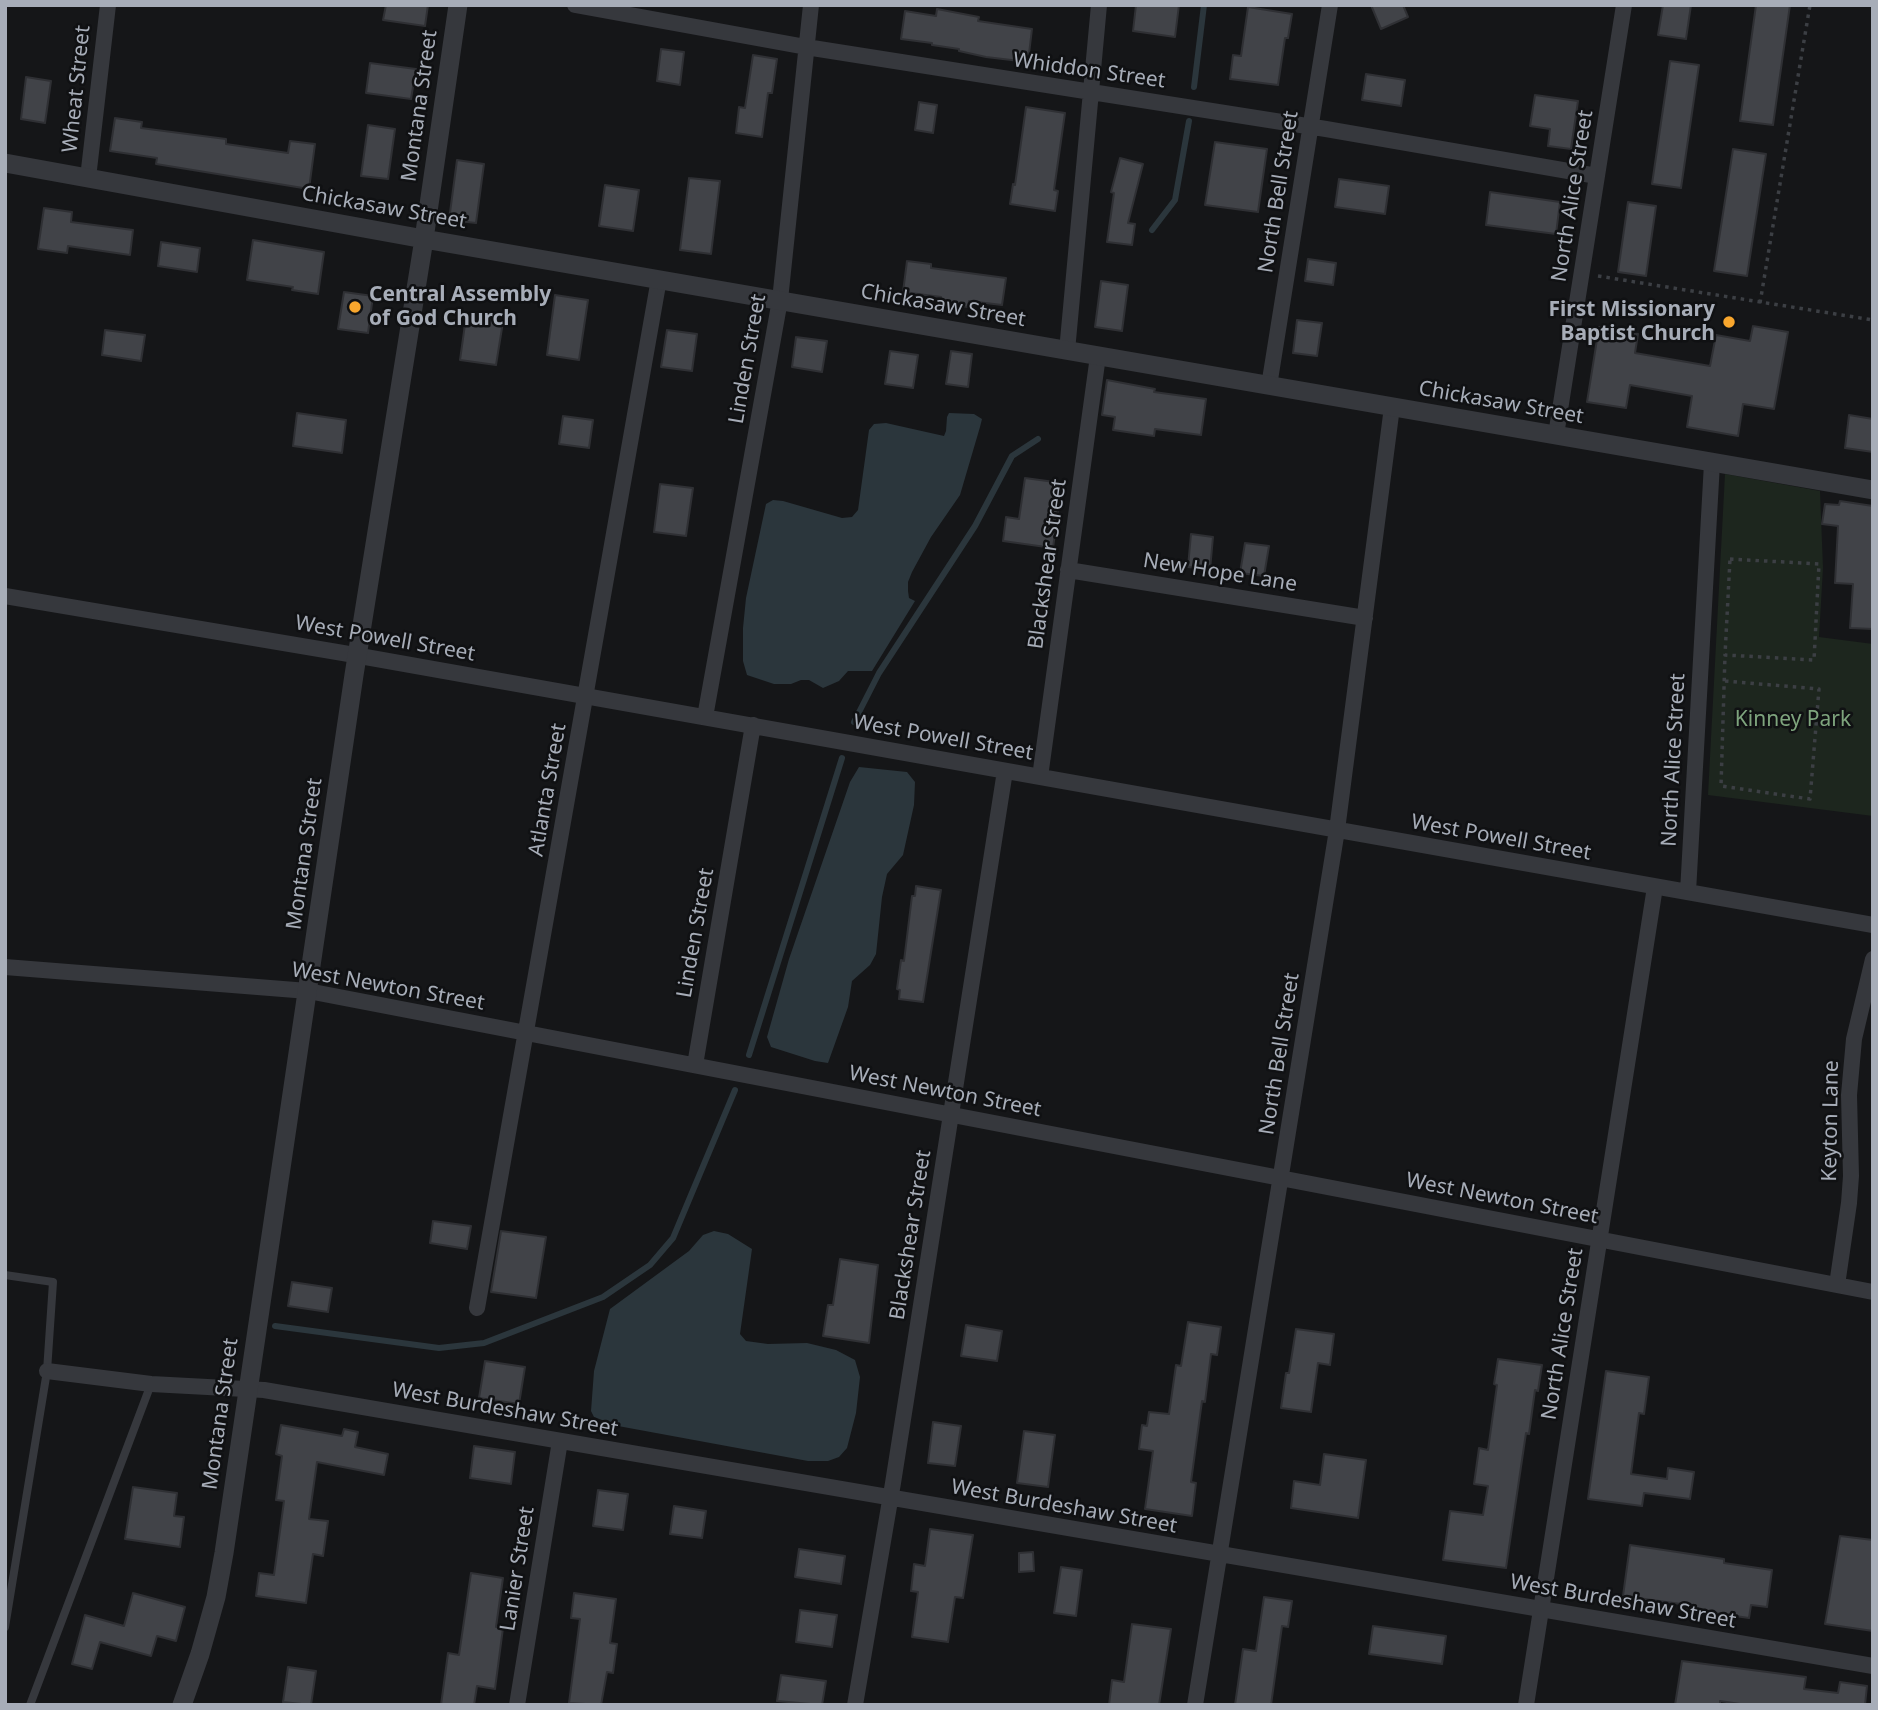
<!DOCTYPE html>
<style>
body{margin:0}
#map{position:relative;width:1878px;height:1710px;overflow:hidden;background:#151618;font-family:"Noto Sans",sans-serif}
canvas{display:block}
.frame{position:absolute;inset:0;border:7px solid #a7adb8;pointer-events:none}
</style>
<div id="map">
<canvas width="1878" height="1710"></canvas>
<div class="frame"></div>
</div>
<script>
const g = document.querySelector('canvas').getContext('2d');
g.lineJoin = 'round';
function fill(path, color) { g.fillStyle = color; g.fill(path, 'evenodd'); }
const poly = rows => new Path2D(rows.map(r => 'M' + r).join(''));
function strokePath(path, color, width, dash) { g.strokeStyle = color; g.lineWidth = width; g.lineCap = dash ? 'butt' : 'round'; g.setLineDash(dash || []); g.stroke(path); }
function label(font, color, halo, rows, align = 'center') {
  g.font = font + ' "Noto Sans",sans-serif'; g.lineWidth = 5; g.setLineDash([]); g.textBaseline = 'middle'; g.strokeStyle = halo; g.fillStyle = color; for (const [text, x, y, turn = 0] of rows) {
    g.save(); g.translate(x, y); g.rotate((+turn || 0) * Math.PI / 180); g.textAlign = isNaN(turn) ? turn : align; if (halo) g.strokeText(text, 0, 0); g.fillText(text, 0, 0); g.restore();
  }
}
fill(poly([
 [1725,474,1820,491,1823,568,1819,637,1873,644,1873,816,1708,795]
]), '#1d261e');
fill(poly([
 [949,413,974,414,982,419,980,427,960,495,931,537,912,572,908,582,908,591,909,598,915,601,872,671,848,671,839,681,823,688,809,680,801,680,791,684,774,684,747,675,743,661,743,628,746,598,766,504,773,500,783,501,842,518,852,517,858,510,869,430,874,424,886,423,944,436,946,431,947,417],
 [859,767,907,772,915,782,914,805,903,855,887,874,882,897,876,954,870,965,852,981,848,1007,828,1063,815,1061,771,1047,767,1037,789,959,850,782],
 [714,1231,728,1234,752,1249,740,1334,746,1341,768,1344,807,1343,836,1350,855,1360,860,1377,856,1413,847,1448,839,1457,828,1461,808,1461,618,1426,594,1417,591,1411,594,1371,610,1309,689,1251,703,1235]
]), '#2b363c');
strokePath(poly([
 [1194,87,1204,5],
 [1152,230,1175,200,1189,121],
 [854,722,879,673,975,526,1012,456,1038,439],
 [749,1055,842,758],
 [275,1326,439,1348,484,1343,603,1297,650,1265,673,1238,735,1090]
]), '#2b363c', 6);
const building = poly([
 [386,5,428,5,425,26,383,20,386,5],
 [1136,5,1179,5,1175,37,1133,31,1136,5],
 [1371,5,1403,5,1408,17,1381,29,1371,5],
 [1663,5,1691,5,1686,39,1658,35,1663,5],
 [1756,5,1790,5,1773,125,1740,121,1756,5],
 [1248,7,1292,14,1288,38,1285,38,1278,85,1230,79,1233,55,1241,56,1248,7],
 [937,9,979,17,978,21,1032,29,1028,62,986,57,959,51,959,49,932,45,932,43,901,39,905,11,936,16,937,9],
 [661,49,684,52,680,85,657,81,661,49],
 [753,55,777,59,772,93,768,93,762,137,736,133,739,107,745,108,753,55],
 [1670,61,1699,65,1681,188,1652,184,1670,61],
 [370,63,416,69,411,99,366,93,370,63],
 [1366,74,1405,80,1401,106,1362,100,1366,74],
 [26,77,51,81,45,123,21,119,26,77],
 [1535,95,1578,101,1571,149,1548,146,1550,129,1530,126,1535,95],
 [919,102,937,105,933,133,915,130,919,102],
 [1026,107,1065,113,1054,190,1058,191,1055,211,1010,204,1013,184,1015,185,1026,107],
 [115,118,142,122,141,128,226,139,226,144,288,153,290,141,315,144,309,189,156,164,157,158,110,151,115,118],
 [368,125,395,129,388,179,361,176,368,125],
 [1215,142,1267,149,1258,212,1205,205,1215,142],
 [1733,149,1766,154,1747,276,1714,271,1733,149],
 [1120,158,1143,164,1128,223,1135,224,1132,245,1107,242,1114,193,1111,192,1120,158],
 [457,160,484,164,476,223,449,220,457,160],
 [689,178,720,181,711,254,680,250,689,178],
 [1339,179,1389,186,1385,214,1335,207,1339,179],
 [605,185,639,190,633,231,599,226,605,185],
 [1490,192,1560,202,1556,234,1486,225,1490,192],
 [1628,202,1656,206,1646,276,1618,272,1628,202],
 [44,208,72,212,71,222,133,230,130,255,68,246,67,253,38,249,44,208],
 [253,240,324,252,318,294,292,290,293,287,247,280,253,240],
 [161,242,200,248,197,272,158,266,161,242],
 [1308,259,1336,263,1333,285,1305,281,1308,259],
 [907,261,931,264,931,268,1006,278,1002,305,969,301,968,307,940,303,941,297,903,292,907,261],
 [1101,281,1128,285,1122,331,1095,327,1101,281],
 [344,292,373,296,368,333,338,329,344,292],
 [555,295,588,300,579,360,547,355,555,295],
 [466,317,503,322,496,365,460,360,466,317],
 [1297,320,1322,323,1317,356,1293,353,1297,320],
 [1753,326,1788,332,1774,409,1743,404,1738,436,1687,427,1692,396,1630,385,1626,408,1587,402,1599,327,1638,334,1635,353,1710,366,1716,335,1750,341,1753,326],
 [105,330,145,335,141,361,102,355,105,330],
 [667,330,697,334,692,371,661,367,667,330],
 [796,337,827,341,822,372,792,367,796,337],
 [890,351,918,355,913,388,885,384,890,351],
 [951,351,972,354,968,387,946,384,951,351],
 [1107,380,1155,389,1154,392,1206,399,1201,435,1155,429,1154,436,1113,430,1115,417,1102,415,1107,380],
 [297,413,346,420,342,453,293,446,297,413],
 [1849,415,1873,419,1873,452,1845,448,1849,415],
 [563,416,593,420,589,448,559,444,563,416],
 [1025,478,1062,483,1053,548,1003,541,1006,517,1019,519,1025,478],
 [660,484,693,488,686,536,654,532,660,484],
 [1840,501,1873,506,1873,629,1850,628,1853,584,1835,583,1838,526,1822,524,1825,504,1839,505,1840,501],
 [1191,534,1213,537,1210,570,1188,567,1191,534],
 [1245,543,1269,546,1264,576,1240,573,1245,543],
 [916,886,941,890,923,1002,899,999,900,990,897,989,901,960,904,961,912,896,915,896,916,886],
 [433,1221,471,1226,467,1249,430,1243,433,1221],
 [501,1231,546,1237,536,1298,491,1292,501,1231],
 [840,1259,878,1265,869,1343,823,1336,828,1305,833,1305,840,1259],
 [292,1282,332,1288,328,1312,288,1306,292,1282],
 [1188,1322,1221,1327,1217,1355,1211,1354,1205,1402,1202,1401,1191,1482,1196,1483,1192,1516,1145,1509,1153,1451,1139,1449,1142,1425,1147,1426,1149,1412,1169,1414,1176,1365,1181,1366,1188,1322],
 [966,1325,1002,1331,997,1361,961,1356,966,1325],
 [1296,1329,1334,1334,1330,1365,1318,1363,1311,1412,1281,1408,1286,1373,1289,1373,1296,1329],
 [1498,1359,1542,1365,1538,1391,1535,1390,1529,1434,1526,1433,1506,1568,1443,1560,1450,1511,1483,1515,1488,1486,1474,1484,1479,1448,1488,1450,1497,1385,1494,1384,1498,1359],
 [485,1361,525,1367,519,1404,479,1398,485,1361],
 [1606,1371,1649,1377,1644,1414,1639,1413,1631,1474,1667,1479,1668,1468,1694,1472,1690,1499,1644,1493,1642,1506,1588,1499,1606,1371],
 [933,1422,961,1426,955,1466,928,1463,933,1422],
 [281,1425,342,1436,344,1429,358,1432,355,1447,388,1454,384,1475,317,1462,309,1519,328,1521,323,1556,313,1554,306,1603,256,1596,259,1573,274,1575,284,1501,276,1500,282,1456,276,1454,281,1425],
 [1024,1431,1055,1435,1048,1487,1017,1483,1024,1431],
 [474,1446,515,1452,511,1484,470,1478,474,1446],
 [1324,1454,1366,1460,1358,1518,1291,1508,1294,1481,1320,1485,1324,1454],
 [133,1487,177,1493,174,1516,184,1517,180,1547,125,1539,133,1487],
 [598,1490,628,1494,623,1530,593,1526,598,1490],
 [674,1506,706,1511,702,1538,670,1534,674,1506],
 [930,1529,973,1535,963,1598,955,1597,948,1642,912,1637,918,1592,911,1591,914,1564,925,1566,930,1529],
 [1840,1536,1873,1540,1873,1631,1825,1624,1840,1536],
 [1630,1545,1724,1559,1724,1563,1772,1570,1767,1607,1751,1605,1749,1618,1680,1608,1681,1604,1623,1596,1630,1545],
 [799,1549,845,1556,841,1584,795,1577,799,1549],
 [1033,1552,1034,1571,1019,1572,1019,1553,1033,1552],
 [1061,1567,1082,1570,1076,1616,1054,1613,1061,1567],
 [471,1573,503,1578,496,1627,503,1628,495,1689,477,1686,474,1705,441,1705,448,1653,459,1655,471,1573],
 [133,1593,185,1607,176,1641,157,1636,151,1656,100,1642,92,1669,72,1664,85,1615,124,1626,133,1593],
 [574,1593,616,1599,610,1643,617,1644,613,1673,607,1672,601,1705,569,1703,580,1619,571,1618,574,1593],
 [1264,1597,1292,1601,1288,1627,1282,1626,1271,1705,1235,1705,1243,1649,1256,1651,1264,1597],
 [800,1610,837,1615,832,1647,796,1642,800,1610],
 [1132,1624,1171,1629,1159,1705,1109,1705,1112,1680,1124,1682,1132,1624],
 [1373,1626,1446,1636,1442,1664,1369,1654,1373,1626],
 [1682,1661,1806,1677,1804,1689,1838,1693,1840,1682,1867,1686,1865,1705,1747,1705,1720,1701,1720,1705,1675,1705,1682,1661],
 [288,1667,316,1671,311,1705,283,1702,288,1667],
 [781,1675,826,1681,822,1705,777,1701,781,1675]
]);
fill(building, '#414348');
strokePath(building, '#2f3034', 2);
strokePath(poly([
 [1598,276,1873,320],
 [1760,303,1810,5],
 [1730,559,1819,564,1814,660,1725,655,1730,559],
 [1725,681,1819,689,1810,799,1721,786,1725,655]
]), '#3c3f44', 3.5, [3.5, 5]);
strokePath(poly([
 [5,1275,53,1282,47,1371,5,1627],
 [30,1705,151,1384]
]), '#36383d', 8);
strokePath(poly([
 [575,5,806,47,1326,129,1597,176],
 [88,178,108,5],
 [1067,351,1099,5],
 [1269,386,1330,5],
 [1556,435,1624,5],
 [1068,570,1365,618],
 [5,596,343,653,1873,925],
 [705,717,780,300,811,5],
 [1040,777,1098,356],
 [1688,892,1712,463],
 [5,967,308,991,1873,1292],
 [695,1065,753,725],
 [1837,1285,1849,1203,1851,1176,1849,1095,1854,1039,1873,959],
 [477,1308,659,279],
 [47,1371,151,1384,264,1390,1873,1666],
 [517,1705,560,1441],
 [855,1705,893,1483,1005,771],
 [1195,1705,1337,830,1392,407],
 [1526,1705,1655,887]
]), '#36383d', 16);
strokePath(poly([
 [5,163,424,239,1873,490],
 [182,1705,200,1654,216,1597,224,1553,354,675,424,239,458,5]
]), '#36383d', 19);
for (const [x, y, r, color] of [
 [355,307,7,"#f8a62d"],
 [1729,322,7,"#f8a62d"]
]) { const dot = new Path2D(); dot.arc(x, y, r, 0, 2 * Math.PI); g.fillStyle = color; g.fill(dot); strokePath(dot, '#101113', 2.5); }
label('21px', '#a7adb8', '#101113', [
 ["Whiddon Street",1089,71,8],
 ["Wheat Street",77,89,-84],
 ["Montana Street",420,106,-82],
 ["North Bell Street",1279,192,-81],
 ["North Alice Street",1573,196,-81],
 ["Chickasaw Street",384,208,10],
 ["Chickasaw Street",943,306,10],
 ["Linden Street",748,359,-80],
 ["Chickasaw Street",1501,403,10],
 ["Blackshear Street",1048,564,-82],
 ["New Hope Lane",1220,573,9],
 ["West Powell Street",385,639,10],
 ["West Powell Street",943,738,10],
 ["North Alice Street",1674,760,-87],
 ["Atlanta Street",548,790,-80],
 ["West Powell Street",1501,838,10],
 ["Montana Street",305,854,-82],
 ["Linden Street",696,933,-80],
 ["West Newton Street",388,987,10],
 ["North Bell Street",1280,1054,-81],
 ["West Newton Street",945,1092,11],
 ["Keyton Lane",1831,1121,-89],
 ["West Newton Street",1502,1199,11],
 ["Blackshear Street",911,1235,-81],
 ["North Alice Street",1563,1334,-81],
 ["West Burdeshaw Street",505,1410,10],
 ["Montana Street",221,1414,-82],
 ["West Burdeshaw Street",1064,1507,10],
 ["Lanier Street",518,1569,-81],
 ["West Burdeshaw Street",1623,1602,10]
]);
label('bold 21px', '#a7adb8', '#101113', [
 ["Central Assembly",369,295],
 ["of God Church",369,319],
 ["First Missionary",1715,310,"right"],
 ["Baptist Church",1715,334,"right"]
], 'left');
label('21px', '#7ea47d', '#101113', [
 ["Kinney Park",1793,720]
]);
</script>
